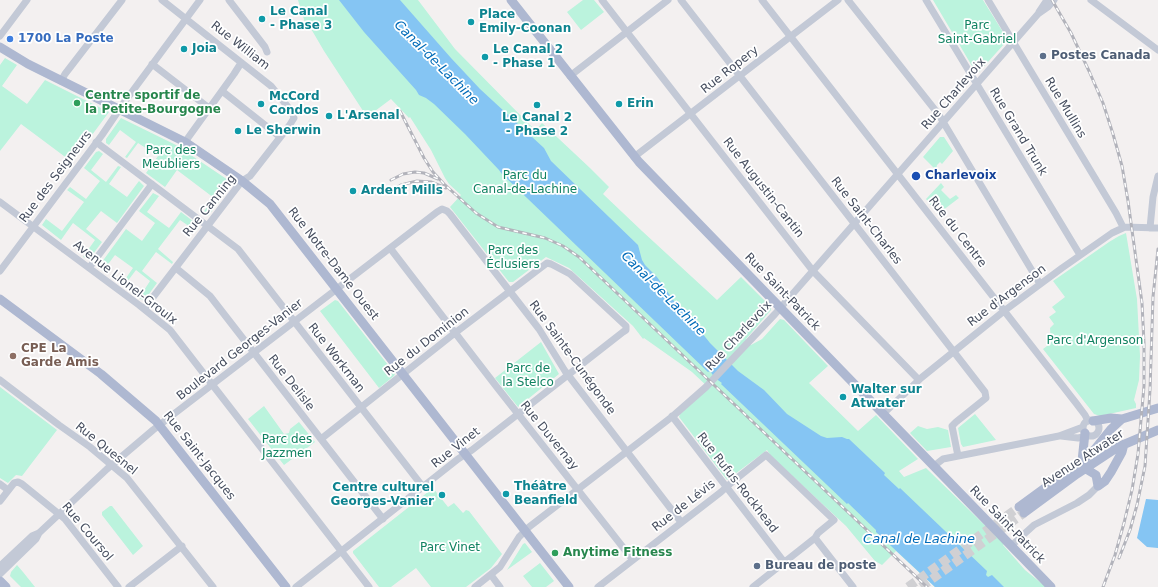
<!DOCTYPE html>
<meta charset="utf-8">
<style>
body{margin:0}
canvas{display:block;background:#f3f0f0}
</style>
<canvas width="1158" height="587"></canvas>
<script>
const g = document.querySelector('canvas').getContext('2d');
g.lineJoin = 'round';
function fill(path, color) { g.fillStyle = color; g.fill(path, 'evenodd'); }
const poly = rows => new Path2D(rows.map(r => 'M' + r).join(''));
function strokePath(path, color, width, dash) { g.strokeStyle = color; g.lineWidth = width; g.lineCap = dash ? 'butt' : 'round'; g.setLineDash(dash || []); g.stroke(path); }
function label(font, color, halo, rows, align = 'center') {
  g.font = font + ' "DejaVu Sans",sans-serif'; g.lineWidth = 3.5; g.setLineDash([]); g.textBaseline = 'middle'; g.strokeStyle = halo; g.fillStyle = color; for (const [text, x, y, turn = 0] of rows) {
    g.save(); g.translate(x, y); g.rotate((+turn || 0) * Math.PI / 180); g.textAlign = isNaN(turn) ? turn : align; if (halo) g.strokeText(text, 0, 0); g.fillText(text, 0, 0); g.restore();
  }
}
fill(poly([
 [298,0,418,0,455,49,530,125,536,130,542,123,590,168,609,187,603,194,642,231,717,300,741,277,770,306,771,310,746,339,751,345,762,339,780,319,784,320,828,366,809,383,858,431,876,415,918,459,899,471,904,477,926,468,1004,544,1003,545,1025,570,1046,587,935,587,896,551,882,565,875,561,846,526,771,456,767,450,727,480,679,417,680,414,709,388,692,372,644,338,643,339,633,326,569,268,546,257,513,282,509,282,450,207,461,195,449,184,445,178,431,150,410,117,409,118,391,99,367,117,324,51,310,27,308,29,306,26],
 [583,0,594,0,604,12,581,30,567,12],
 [933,0,983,0,1006,37,1005,43,979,72,976,71,972,66],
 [5,58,17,65,2,86,27,104,45,80,109,112,72,162,21,124,0,151,0,65],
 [121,118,176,145,231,182,231,186,208,216,205,216,202,214,214,198,177,170,165,187,146,173,158,156,138,143,127,158,125,157,136,142,120,130,109,145,106,143,106,139],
 [940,137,944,137,953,151,942,164,940,162,937,165,936,170,923,157],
 [99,151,103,154,91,170,106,182,118,166,121,167,109,184,127,197,139,181,144,186,117,223,101,211,86,229,102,242,90,258,88,259,83,257,95,240,73,223,61,240,42,225,46,219,62,231,84,202,67,190,70,187,86,199,100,181,84,168,96,152],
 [941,183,944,187,941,190,950,199,956,195,959,198,938,214,926,199],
 [153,193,159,196,147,212,169,228,181,212,198,225,199,227,196,231,180,220,158,249,173,262,172,264,156,252,142,271,157,283,146,298,143,300,139,298,150,281,136,270,124,286,121,285,133,268,115,255,103,271,99,266,126,229,142,241,155,223,139,211],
 [1126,233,1137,299,1140,356,1139,380,1134,400,1136,404,1136,408,1100,416,1094,414,1043,349,1051,343,1050,328,1054,324,1049,317,1056,312,1052,307,1065,297,1053,281,1109,242,1119,236],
 [335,300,338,301,395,374,394,376,379,388,320,311],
 [541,342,559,374,518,407,495,378],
 [0,387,57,430,22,476,16,475,8,483,0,478],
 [264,406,284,434,289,433,290,429,299,422,315,442,284,465,248,419],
 [975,414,996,440,963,447,961,444,958,428],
 [918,426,927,429,938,427,948,430,951,447,927,451,910,433],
 [433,488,448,507,454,503,463,513,466,510,469,511,502,554,491,568,466,587,431,587,416,568,391,587,379,587,353,553,353,551],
 [110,506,112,506,143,546,133,555,102,515,102,512],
 [525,543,532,552,507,570,523,544],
 [540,563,554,581,546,587,532,587,523,576],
 [17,565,23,572,35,587,21,587,10,576,11,572]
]), '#bbf3dd');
fill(poly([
 [339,0,400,0,451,58,480,89,544,148,551,161,638,245,642,260,645,265,657,277,674,301,694,326,698,328,710,343,738,371,764,390,787,414,821,436,827,438,842,437,847,439,849,439,885,473,884,475,899,489,900,488,987,571,986,575,988,577,992,575,1004,587,935,587,876,532,876,530,848,503,847,504,721,384,722,383,715,378,710,371,708,372,502,174,499,170,465,134,434,104,426,98,419,95,416,90,364,32],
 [1146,499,1158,500,1158,548,1147,547,1137,538]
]), '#85c5f3');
strokePath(poly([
 [908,587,1019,507],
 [921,587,1024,513]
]), '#d0d0d3', 9, [9, 4.5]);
strokePath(poly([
 [229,0,265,47,267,52],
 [602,0,813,271,919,380],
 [681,0,985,392,986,398,956,422,952,426,958,456],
 [762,0,1076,403,1085,415,1088,421],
 [848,0,939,115,1040,284],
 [926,0,1080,255],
 [988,0,1116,213,1123,227],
 [1091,0,1158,50],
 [1039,12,1047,0],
 [0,36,27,0],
 [152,64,209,108],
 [570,76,668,0],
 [61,81,65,74,122,0],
 [222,91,280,137],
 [96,142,238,249,423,487],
 [185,142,234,74,241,63],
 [634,157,838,0],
 [0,202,139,305,170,330,369,587],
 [1150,228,1153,197,1158,176],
 [390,248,496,386,633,560],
 [89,268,152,184],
 [176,268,210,296,383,519],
 [0,271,102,135,123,104,200,0],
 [144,309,238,186,242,181,250,176,289,126,294,118,292,112,271,86,162,0],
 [0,380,59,425,90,447,127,478,213,587],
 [883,414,921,378,1004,311,1062,268,1112,233,1125,227,1158,228],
 [672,416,784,562],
 '1083 428a8 8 0 1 1 16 0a8 8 0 1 1-16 0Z',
 [1061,436,1078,438,1088,436],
 [934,466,943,459,1059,436,1083,427],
 [0,484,8,490],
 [0,501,14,483,18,482,22,484,65,519,118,587],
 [815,538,853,587],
 [1011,546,1034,525,1077,503,1089,495,1098,486],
 [0,566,32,536,39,533,107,469,153,430,437,212,442,209,447,211,450,214,539,329,565,371,681,522],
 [0,574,36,539,39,533],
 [491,575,500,587],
 [129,587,182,546],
 [296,587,458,459,472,450,623,332,626,330,626,326,570,274,551,264,547,263,451,336,321,439],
 [475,587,500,567,519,537,529,527,673,416,706,387,775,314,1017,38,1038,14,1048,7,1054,0],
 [598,587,721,492,731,483,766,455,834,520,818,533,815,538,753,587]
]), '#c3c9d6', 7);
strokePath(poly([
 [511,0,639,162,1051,587],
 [0,47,28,64,185,142,242,181,270,204,569,587],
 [0,299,101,374,156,421,286,587],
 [1093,421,1111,418,1122,419],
 [1082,461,1085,433],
 [1086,469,1096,475,1098,486,1105,481,1111,472,1122,452,1124,444],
 [1019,507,1082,461,1095,449,1111,429,1122,419,1158,408],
 [1024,513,1077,474,1118,447,1158,430],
 [0,581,6,587]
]), '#aeb8d1', 9);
const rail = poly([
 [1052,0,1071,33,1089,71,1103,103,1113,134,1122,166,1128,201,1142,303,1144,343,1144,386,1138,454,1132,490,1124,523,1115,555,1103,587],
 [400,111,424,158,433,172,444,184,476,213,498,227,545,238,563,246,579,257,927,587],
 [391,180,403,174,415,172,424,173,438,179],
 [390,192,401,185,417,181,431,182,446,188],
 [1119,558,1130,530,1137,505,1145,466,1150,390,1153,297,1158,249]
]);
strokePath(rail, '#b2b3bb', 3);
strokePath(rail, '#fff', 1.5, [4.5]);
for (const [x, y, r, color] of [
 [262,19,4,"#0f9aa8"],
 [471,22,4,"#0f9aa8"],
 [10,39,4,"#3f7fe0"],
 [184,49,4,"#0f9aa8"],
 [1043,56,4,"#5c6f8a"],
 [485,57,4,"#0f9aa8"],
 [77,103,4,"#2e9e5b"],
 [261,104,4,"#0f9aa8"],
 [619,104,4,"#0f9aa8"],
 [537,105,4,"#0f9aa8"],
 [329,116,4,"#0f9aa8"],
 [238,131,4,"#0f9aa8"],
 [916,176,5,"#1a4fb4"],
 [353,191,4,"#0f9aa8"],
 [13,356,4,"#8d6e63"],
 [843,397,4,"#0f9aa8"],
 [506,494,4,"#0f9aa8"],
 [442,495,4,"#0f9aa8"],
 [555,553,4,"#2e9e5b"],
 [757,566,4,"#5c6f8a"]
]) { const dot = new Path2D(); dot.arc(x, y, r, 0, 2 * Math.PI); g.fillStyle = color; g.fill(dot); strokePath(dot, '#fff', 1.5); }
label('bold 12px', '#0d838f', '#fff', [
 ["Le Canal",270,12],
 ["- Phase 3",270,26],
 ["Place",479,15],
 ["Emily-Coonan",479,29],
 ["Joia",192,49],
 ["Le Canal 2",493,50],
 ["- Phase 1",493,64],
 ["McCord",269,97],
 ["Condos",269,111],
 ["Erin",627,104],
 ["L'Arsenal",337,116],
 ["Le Canal 2",537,118,"center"],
 ["- Phase 2",537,132,"center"],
 ["Le Sherwin",246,131],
 ["Ardent Mills",361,191],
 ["Walter sur",851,390],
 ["Atwater",851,404],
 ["Théâtre",514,487],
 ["Beanfield",514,501],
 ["Centre culturel",434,488,"right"],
 ["Georges-Vanier",434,502,"right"]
], 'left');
label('12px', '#108261', '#fff', [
 ["Parc",977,26],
 ["Saint-Gabriel",977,40],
 ["Parc des",171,151],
 ["Meubliers",171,165],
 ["Parc du",525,176],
 ["Canal-de-Lachine",525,190],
 ["Parc des",513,251],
 ["Éclusiers",513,265],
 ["Parc d'Argenson",1095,341],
 ["Parc de",528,369],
 ["la Stelco",528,383],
 ["Parc des",287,440],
 ["Jazzmen",287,454],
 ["Parc Vinet",450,548]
]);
label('bold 12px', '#366cbe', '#fff', [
 ["1700 La Poste",18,39]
], 'left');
label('12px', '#464e5f', '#fff', [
 ["Rue William",240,46,38],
 ["Rue Ropery",730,70,-38],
 ["Rue Charlevoix",954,94,-49],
 ["Rue Mullins",1065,108,59],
 ["Rue Grand Trunk",1018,132,59],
 ["Rue des Seigneurs",56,177,-53],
 ["Rue Augustin-Cantin",763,188,52],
 ["Rue Canning",210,206,-51],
 ["Rue Saint-Charles",866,221,52],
 ["Rue du Centre",957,232,52],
 ["Rue Notre-Dame Ouest",333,264,52],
 ["Avenue Lionel-Groulx",125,283,38],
 ["Rue Saint-Patrick",782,292,46],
 ["Rue d'Argenson",1007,296,-37],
 ["Rue Charlevoix",739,336,-47],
 ["Rue du Dominion",427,342,-38],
 ["Boulevard Georges-Vanier",240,350,-38],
 ["Rue Workman",336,358,52],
 ["Rue Sainte-Cunégonde",572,358,54],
 ["Rue Delisle",291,383,52],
 ["Rue Duvernay",549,436,51],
 ["Rue Vinet",456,448,-38],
 ["Rue Quesnel",106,449,39],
 ["Rue Saint-Jacques",199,456,52],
 ["Avenue Atwater",1083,459,-33],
 ["Rue Rufus-Rockhead",737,483,52],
 ["Rue de Lévis",684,506,-38],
 ["Rue Saint-Patrick",1007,525,46],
 ["Rue Coursol",87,532,50]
]);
label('bold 12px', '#4e5e75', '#fff', [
 ["Postes Canada",1051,56],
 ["Bureau de poste",765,566]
], 'left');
label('bold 12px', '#27864d', '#fff', [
 ["Centre sportif de",85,96],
 ["la Petite-Bourgogne",85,110],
 ["Anytime Fitness",563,553]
], 'left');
label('bold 12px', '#164399', '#fff', [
 ["Charlevoix",925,176]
], 'left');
label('bold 12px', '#785e54', '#fff', [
 ["CPE La",21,349],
 ["Garde Amis",21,363]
], 'left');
label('italic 13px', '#016bb8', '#fff', [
 ["Canal-de-Lachine",436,63,45],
 ["Canal-de-Lachine",663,294,45],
 ["Canal de Lachine",919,540]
]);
</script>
